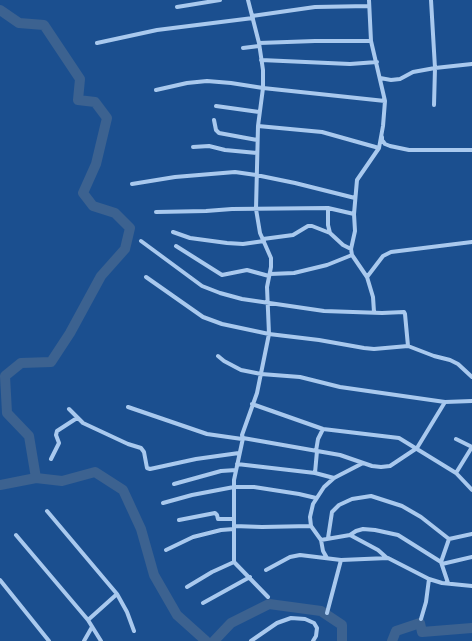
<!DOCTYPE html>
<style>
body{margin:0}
canvas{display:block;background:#1b4f8f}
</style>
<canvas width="472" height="641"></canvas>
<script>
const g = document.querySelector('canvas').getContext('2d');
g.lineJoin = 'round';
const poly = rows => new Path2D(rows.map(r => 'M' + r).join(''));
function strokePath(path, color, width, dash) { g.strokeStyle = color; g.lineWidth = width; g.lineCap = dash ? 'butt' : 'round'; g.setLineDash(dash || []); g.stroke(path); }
strokePath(poly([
 [0,10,19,23,44,25,80,79,78,100,95,102,107,118,96,164,83,193,93,206,115,213,130,228,125,249,101,276,70,333,51,362,21,363,5,376,7,413,29,436,36,478],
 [0,485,36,478,62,481,95,472,123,490,141,529,154,575,177,615,206,641],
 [214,641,231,623,269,604,321,611,342,625,342,641],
 [392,641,396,631,420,623,422,632,472,628]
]), '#3c6290', 10);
strokePath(poly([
 [248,0,259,43,263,70,263,88,258,126,256,209,260,233,271,258,271,267,267,287,269,334,257,393,242,435,243,438,234,480,234,526,262,527,311,526],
 [369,0,371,41,385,101,383,126,379,148,357,180,354,214,355,231,351,249,352,255,367,277,373,297,374,312],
 [431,0,435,68,434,105],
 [177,7,220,0],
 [252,16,315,7,369,6],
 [97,43,157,30,253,18],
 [259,43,315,41,371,41],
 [243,48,259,46],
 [261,60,350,64,377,62],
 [380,78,391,80,400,79,413,72,435,68,472,64],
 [156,90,187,83,207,81,231,83,263,88,385,101],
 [216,106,259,112],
 [214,120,216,130,219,133,257,140],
 [258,126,322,132,379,148],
 [382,137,382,140,385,144,390,146,409,150,472,150],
 [193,147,209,146,225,150,257,153],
 [132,184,175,177,235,172,256,175,295,183,355,198],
 [328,208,328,225,330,233,343,245,351,249],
 [156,212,206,211,232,209,328,208,354,214],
 [173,232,190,238,227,243,243,244,264,241],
 [263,239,293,235,308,226,312,226,330,233],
 [141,241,202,286,220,293,242,299,324,311,382,313,404,312,405,314,408,346],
 [176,246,222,275,247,270,269,276],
 [270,274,294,273,327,265,352,255],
 [146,277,203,317,222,324,269,334,319,340,364,348,374,349,408,346,434,356,450,360,458,364,472,377],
 [367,277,383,256,391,252,472,242],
 [218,356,224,361,241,370,261,374,300,377,340,387,445,402],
 [252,404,323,429,399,438,456,473,472,490],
 [128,407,207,434,242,439],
 [69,409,83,423,128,444,141,448,144,452,147,468,150,469,196,459,239,453],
 [243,438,340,455,372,466,381,467,390,466,417,448,445,402,472,401],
 [456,439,472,447],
 [316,451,318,439,323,429],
 [51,459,59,443,56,435,57,431,77,418],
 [237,464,315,473,334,478],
 [315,473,317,451],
 [456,473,472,447],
 [174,484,221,471,236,470],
 [163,503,192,495,234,487,254,487,299,494,316,498],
 [47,511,117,594,127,612,134,631],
 [179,520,215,513,217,515,218,519,234,519],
 [234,526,234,562,268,597],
 [16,535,88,620,117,594],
 [350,535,378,550,387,558],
 [328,538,332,512,339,505,352,499,371,496,402,506,421,517,449,539,472,534],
 [321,540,350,535,356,531,363,529,375,530,398,535,441,562,448,583],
 [166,550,193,537,221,530,234,529],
 [327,558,323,551,321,540,311,526,310,517,313,504,324,487,334,478,363,463],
 [441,562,449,539],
 [442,564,472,557],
 [266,570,290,557,300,555,341,560,388,558,429,579,442,583,472,586],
 [0,580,49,641],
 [187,587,212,572,234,562],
 [203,603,250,577],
 [327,613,341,560],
 [421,619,426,602,429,579],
 [88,620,101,641],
 [84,641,92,627],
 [251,641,277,623,291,618,305,619,314,623,317,628,316,636,313,641]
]), '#a9c9ee', 4);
</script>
